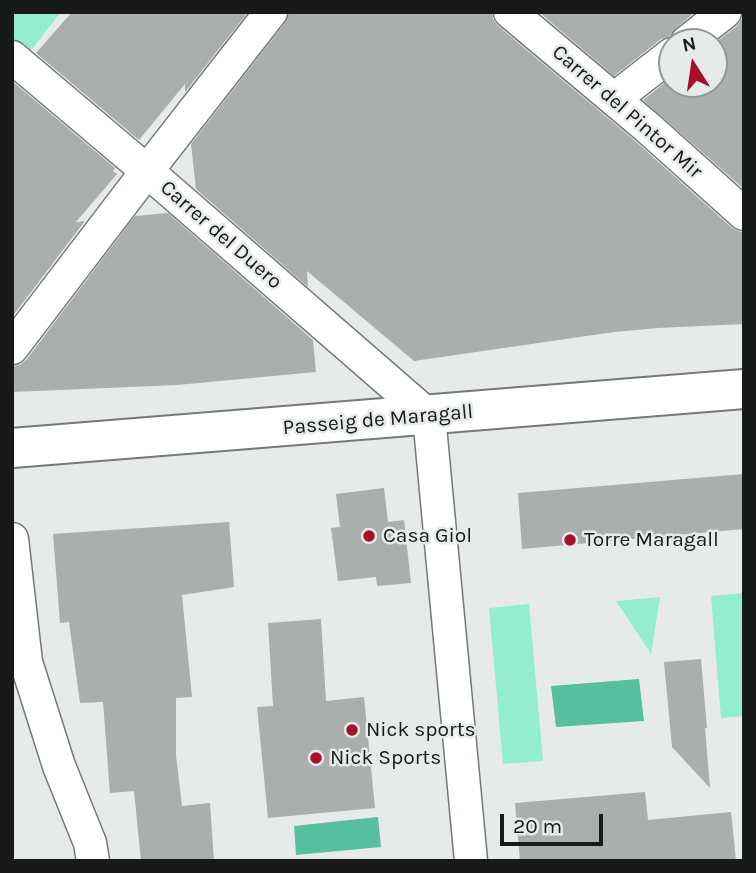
<!DOCTYPE html>
<style>
body{margin:0}
#map{position:relative;width:756px;height:873px;overflow:hidden;background:#e6ebe9;font-family:Karla,sans-serif}
canvas{display:block}
.frame{position:absolute;inset:0;border:14px solid #181a19;pointer-events:none}
.north{position:absolute;left:658px;top:28px;width:70px;height:70px;box-sizing:border-box;background:#e6ebe9;border:2px solid #949796;border-radius:50%;rotate:348deg;font-size:19px;font-weight:700;line-height:28px;text-align:center;color:#181a19}
.north::after{content:'';display:block;margin:auto;width:24px;height:32px;background:#a80f2b;clip-path:polygon(50% 0,100% 100%,50% 72%,0 100%)}
.scale{position:absolute;left:500px;top:814px;width:103px;height:32px;box-sizing:border-box;border:4px solid #181a19;border-top:0;padding-left:9px;font-size:21px;line-height:24px;white-space:nowrap;color:#181a19;-webkit-text-stroke:5px #e6ebe9;paint-order:stroke}
</style>
<div id="map">
<canvas width="756" height="873"></canvas>
<div class="frame"></div>
<div class="north">N</div>
<div class="scale">20 m</div>
</div>
<script>
const g = document.querySelector('canvas').getContext('2d');
g.lineJoin = 'round';
function fill(path, color) { g.fillStyle = color; g.fill(path, 'evenodd'); }
const poly = rows => new Path2D(rows.map(r => 'M' + r).join(''));
function strokePath(path, color, width, dash) { g.strokeStyle = color; g.lineWidth = width; g.lineCap = dash ? 'butt' : 'round'; g.setLineDash(dash || []); g.stroke(path); }
function label(font, color, halo, rows, align = 'center') {
  g.font = font + ' Karla,sans-serif'; g.lineWidth = 5; g.setLineDash([]); g.textBaseline = 'middle'; g.strokeStyle = halo; g.fillStyle = color; for (const [text, x, y, turn = 0] of rows) {
    g.save(); g.translate(x, y); g.rotate((+turn || 0) * Math.PI / 180); g.textAlign = isNaN(turn) ? turn : align; if (halo) g.strokeText(text, 0, 0); g.fillText(text, 0, 0); g.restore();
  }
}
fill(poly([
 [12,12,61,12,24,59,12,50],
 [744,593,744,716,721,718,711,596],
 [660,597,651,654,616,601],
 [529,604,543,761,503,764,489,608]
]), '#94edcf');
fill(poly([
 [639,679,644,721,556,727,551,686],
 [378,817,381,847,296,855,294,826]
]), '#56bf9f');
fill(poly([
 [72,12,248,12,185,92,185,84,139,140,36,53],
 [289,12,492,12,493,19,498,26,635,141,732,228,740,232,744,232,744,324,658,328,614,332,414,361,307,271,308,287,196,189,191,144,285,23],
 [539,12,695,12,676,28,670,36,661,39,614,76],
 [743,12,744,12,744,189,643,100,672,77,672,84,714,84,714,44,737,26,742,19],
 [12,81,115,168,113,171,117,174,76,222,85,221,12,317],
 [168,213,313,340,316,372,177,385,12,392,12,366,20,365,27,359,135,216],
 [744,474,744,529,522,549,518,493],
 [384,488,388,522,404,520,411,583,377,586,376,577,338,581,331,528,340,527,336,494],
 [229,522,234,587,182,595,192,697,176,698,176,755,182,806,210,803,214,861,141,861,134,791,110,793,103,702,80,703,69,622,60,623,53,534],
 [321,619,326,701,364,697,375,808,268,818,257,707,273,706,268,623],
 [701,659,707,728,705,728,710,788,672,747,664,662],
 [645,792,648,820,731,812,736,861,520,861,515,803]
]), '#aaaead');
const minor = poly([
 [510,12,647,127,744,214],
 [687,42,725,12],
 [12,57,147,171,429,416,471,861],
 [614,99,672,54],
 [12,348,147,171,271,12],
 [12,539,26,662,59,766,90,843,93,861]
]);
const tertiary = poly([
 [12,448,744,389]
]);
strokePath(minor, '#757977', 35);
strokePath(tertiary, '#757977', 42);
strokePath(minor, '#fff', 32);
strokePath(tertiary, '#fff', 38);
for (const [x, y, r, color] of [
 [369,536,7,"#a80f2b"],
 [570,540,7,"#a80f2b"],
 [352,730,7,"#a80f2b"],
 [316,758,7,"#a80f2b"]
]) { const dot = new Path2D(); dot.arc(x, y, r, 0, 2 * Math.PI); g.fillStyle = color; g.fill(dot); strokePath(dot, '#e6ebe9', 2.5); }
label('21px', '#181a19', '#e6ebe9', [
 ["Carrer del Pintor Mir",627,112,41],
 ["Carrer del Duero",221,235,41],
 ["Passeig de Maragall",378,420,-5]
]);
label('21px', '#181a19', '#e6ebe9', [
 ["Casa Giol",383,536],
 ["Torre Maragall",584,540],
 ["Nick sports",366,730],
 ["Nick Sports",330,758]
], 'left');
</script>
